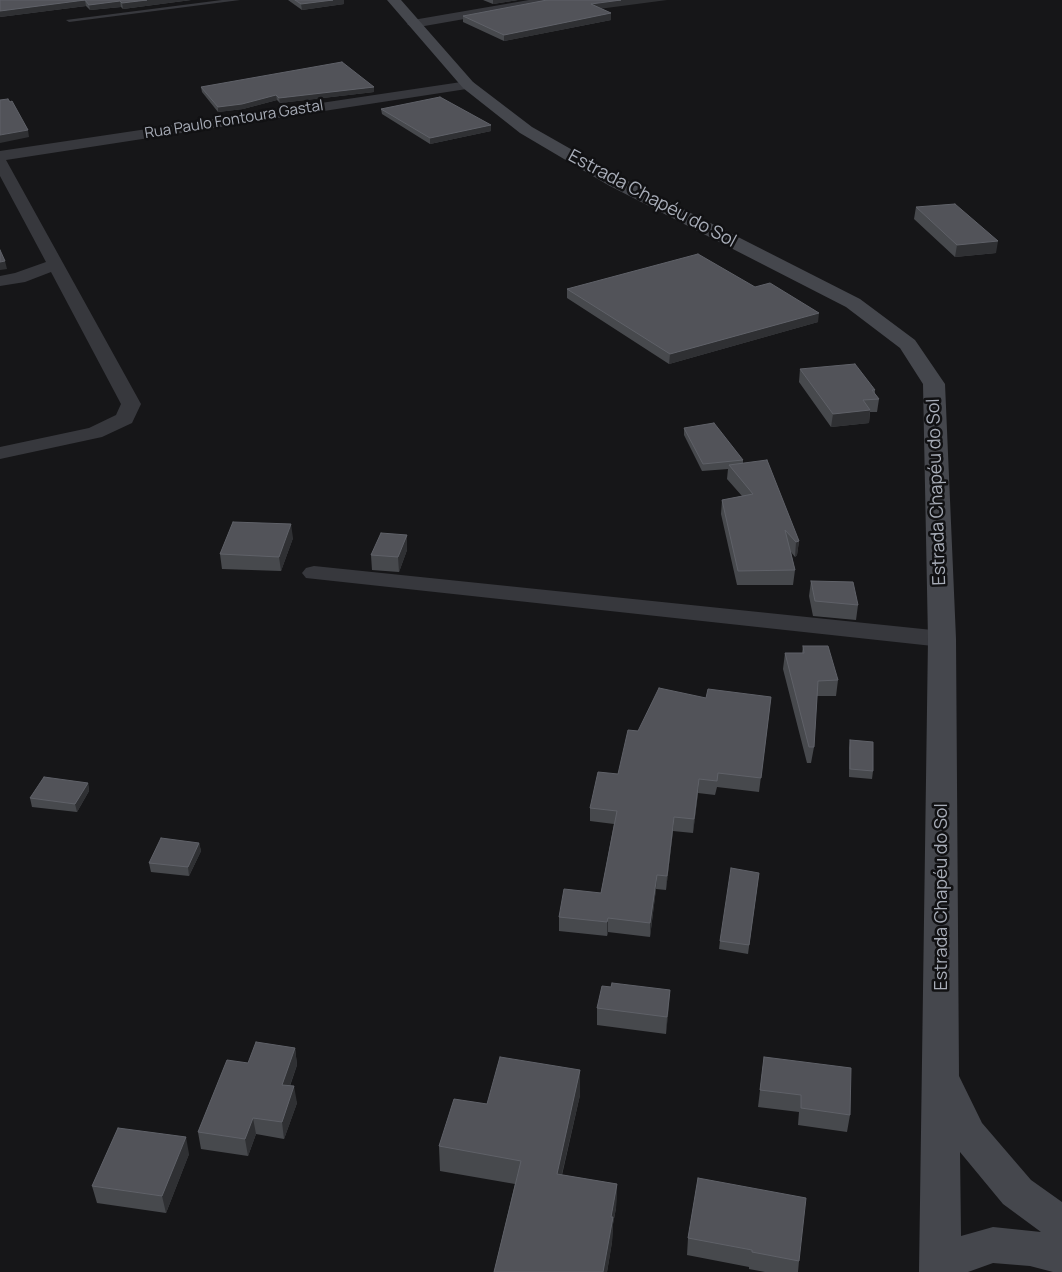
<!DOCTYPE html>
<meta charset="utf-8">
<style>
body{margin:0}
canvas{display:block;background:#161618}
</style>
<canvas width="1062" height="1272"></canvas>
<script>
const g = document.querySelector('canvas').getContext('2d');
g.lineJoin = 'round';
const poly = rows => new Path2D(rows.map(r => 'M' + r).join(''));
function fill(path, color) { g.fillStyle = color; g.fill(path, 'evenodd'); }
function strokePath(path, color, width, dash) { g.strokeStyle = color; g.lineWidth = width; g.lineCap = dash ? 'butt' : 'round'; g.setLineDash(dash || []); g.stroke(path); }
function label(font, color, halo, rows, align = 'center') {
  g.font = font + ' Manrope,sans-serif'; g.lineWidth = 5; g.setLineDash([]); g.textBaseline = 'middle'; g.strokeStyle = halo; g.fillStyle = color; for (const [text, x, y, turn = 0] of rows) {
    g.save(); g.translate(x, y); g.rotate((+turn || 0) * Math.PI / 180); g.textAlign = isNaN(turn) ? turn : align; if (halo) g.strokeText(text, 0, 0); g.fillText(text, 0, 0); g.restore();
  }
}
fill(poly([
 [222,0,240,0,69,22,66,20,222,0]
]), '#37383d');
fill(poly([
 [529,0,556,0,550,4,413,28,407,24,413,20,529,0],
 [468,81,473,82,475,85,473,88,6,160,141,404,132,423,102,437,0,459,0,447,89,428,116,415,121,404,51,272,25,282,0,286,0,276,15,273,46,262,0,176,0,151,468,81],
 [314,566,942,631,951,634,955,639,951,644,942,647,306,578,302,573,306,568,314,566]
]), '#37383d');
fill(poly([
 [387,0,401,0,473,82,532,127,620,177,860,299,915,340,945,384,956,639,959,1076,982,1123,1031,1180,1062,1202,1062,1272,1053,1272,1030,1266,993,1263,968,1272,919,1272,928,639,923,384,900,348,846,307,608,185,520,133,463,88,387,0],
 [960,1152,1003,1204,1041,1232,993,1227,961,1236,960,1152]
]), '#45474d');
fill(poly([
 [0,0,191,0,123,9,121,7,90,10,86,6,0,17],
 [288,0,344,0,344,4,302,10],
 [483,0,518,0,493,4],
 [602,9,611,20,504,41,463,22,463,16,490,11,490,10],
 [201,87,374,87,374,92,280,103,277,100,243,109,218,112,202,92],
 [381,109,491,125,491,131,430,144,382,114],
 [916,207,996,253,955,257,914,219],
 [567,289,818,322,669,364,567,298],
 [800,369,875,390,875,394,879,399,877,412,870,412,869,423,831,427,799,382],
 [684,428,743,460,743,463,799,541,797,555,795,557,791,552,795,570,793,585,737,585,721,514,722,500,742,496,727,479,728,469,702,471,684,435],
 [407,535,407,550,399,572,372,570,371,555],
 [293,538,281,571,222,569,220,554],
 [811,581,858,605,856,620,813,616,809,596],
 [803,646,838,680,836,696,817,696,814,747,811,763,807,763,783,669,785,653,802,653],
 [771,697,759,792,717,787,715,795,698,793,693,833,673,831,666,890,656,889,650,937,608,932,607,936,559,931,559,917,601,893,614,824,590,821,590,808,618,774,638,731,706,698],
 [850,740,873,771,872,779,849,777,849,748],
 [88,783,89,791,77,812,32,807,30,798],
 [199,843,201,851,189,876,151,872,149,863],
 [759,873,748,954,719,949,720,941],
 [670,990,666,1034,597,1025,597,1008],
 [295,1048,297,1065,290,1086,297,1103,284,1139,256,1134,248,1156,201,1149,198,1132,248,1063],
 [764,1057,850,1115,847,1132,798,1125,799,1112,758,1107],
 [580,1070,580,1095,562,1175,617,1184,616,1208,613,1224,612,1242,607,1272,494,1272,515,1184,440,1171,439,1146,487,1104],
 [189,1154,166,1213,97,1203,92,1186],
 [698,1178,799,1261,798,1272,765,1272,749,1269,749,1267,687,1255,688,1238]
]), '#47494d');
fill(poly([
 [85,0,86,6,0,17,0,11],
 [147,0,191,0,123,9,122,3],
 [333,0,344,0,344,4,302,10,301,4],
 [493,0,518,0,493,4],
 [621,0,667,0,591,10,591,4],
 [120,1,121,7,90,10,89,5],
 [611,13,611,20,504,41,504,35],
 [374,87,374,92,280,103,279,98],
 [276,95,277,100,243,109,218,112,218,107],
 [491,125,491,131,430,144,430,138],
 [28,130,29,137,0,143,0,135],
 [998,241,996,253,955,257,957,245],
 [5,261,7,269,0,270,0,262],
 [819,313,818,322,669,364,670,354],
 [870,410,869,423,831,427,833,414],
 [291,524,293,538,281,571,279,557],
 [407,535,407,550,399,572,398,557],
 [799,541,797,555,795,557,796,542],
 [699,779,698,793,693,833,694,819],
 [88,783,89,791,77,812,75,804],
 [674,817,673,831,666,890,667,876],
 [199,843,201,851,189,876,188,867],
 [657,875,656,889,650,937,650,923],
 [608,918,608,932,607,936,607,922],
 [670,990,669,1007,666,1034,667,1017],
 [295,1048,297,1065,284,1102,282,1085],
 [580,1070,580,1095,556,1199,557,1174],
 [294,1086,297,1103,284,1139,282,1122],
 [253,1118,256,1134,248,1156,245,1139],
 [186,1137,189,1154,166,1213,162,1196],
 [617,1184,616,1208,613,1224,612,1242,607,1272,603,1272,611,1217]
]), '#2f3033');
const building = poly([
 [0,0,147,0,122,3,120,1,89,5,85,0,0,11,0,0],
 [295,0,333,0,301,4,295,0],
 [547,0,621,0,591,4,611,13,504,35,463,16,547,0],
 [342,62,374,87,279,98,276,95,242,104,218,107,201,87,342,62],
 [440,97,491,125,430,138,381,109,440,97],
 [8,99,10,102,12,101,28,130,0,135,0,100,8,99],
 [955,204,998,241,957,245,916,207,955,204],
 [0,250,5,261,0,262,0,250],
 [698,254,755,287,770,283,819,313,670,354,567,289,698,254],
 [855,364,875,390,872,390,879,399,863,400,870,410,833,414,800,369,855,364],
 [714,423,743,460,703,464,684,428,714,423],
 [767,460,799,541,796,542,785,530,795,570,738,571,722,500,753,494,729,465,767,460],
 [233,522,291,524,279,557,220,554,233,522],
 [381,533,407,535,398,557,371,555,381,533],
 [811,581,853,582,858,605,815,601,811,581],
 [803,646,828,646,838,680,818,681,814,747,809,747,785,653,804,653,803,646],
 [659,688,706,698,708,689,771,697,761,778,718,773,717,781,699,779,694,819,674,817,667,876,657,875,650,923,608,918,607,922,559,917,564,889,601,893,617,811,590,808,598,772,618,774,628,730,638,731,659,688],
 [850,740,873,742,873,771,850,769,850,740],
 [44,777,88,783,75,804,30,798,44,777],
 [161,838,199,843,188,867,149,863,161,838],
 [731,868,759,873,749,945,720,941,731,868],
 [612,983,670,990,667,1017,597,1008,602,986,611,987,612,983],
 [256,1042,295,1048,282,1085,294,1086,282,1122,253,1118,245,1139,198,1132,227,1060,248,1063,256,1042],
 [500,1057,580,1070,557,1174,617,1184,611,1217,613,1217,603,1272,494,1272,521,1161,439,1146,454,1099,487,1104,500,1057],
 [764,1057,851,1068,850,1115,801,1108,801,1095,760,1090,764,1057],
 [118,1128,186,1137,162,1196,92,1186,118,1128],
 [698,1178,806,1198,799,1261,752,1252,752,1250,688,1238,698,1178]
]);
fill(building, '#525359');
strokePath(building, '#5f6168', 1);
label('15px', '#a8adb8', '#111113', [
 ["Rua Paulo Fontoura Gastal",234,120,-9]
]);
label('18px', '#a8adb8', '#111113', [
 ["Estrada Chapéu do Sol",652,199,28],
 ["Estrada Chapéu do Sol",937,492,-92],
 ["Estrada Chapéu do Sol",942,897,-90]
]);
</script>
